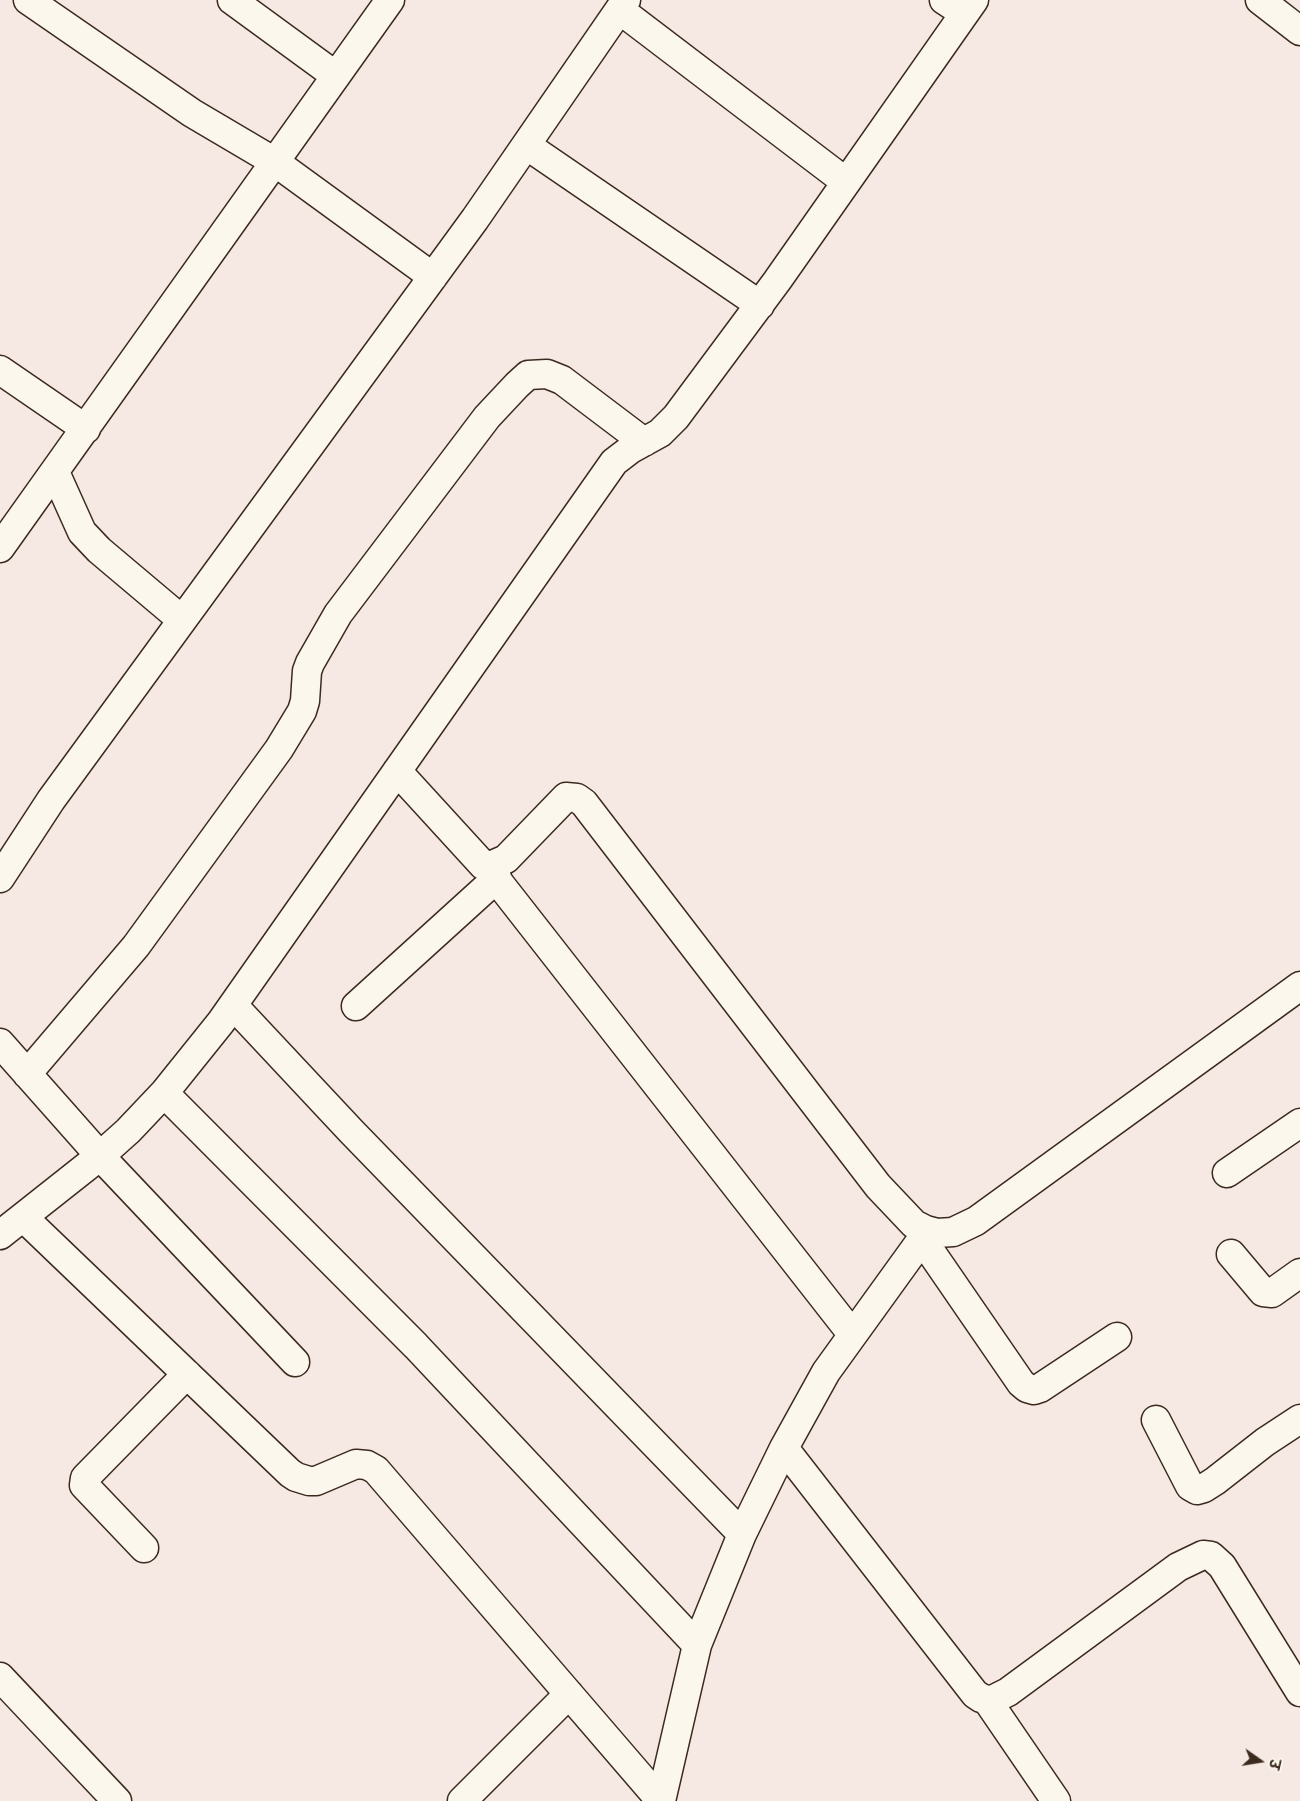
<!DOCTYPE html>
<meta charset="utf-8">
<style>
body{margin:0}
#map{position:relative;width:1300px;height:1801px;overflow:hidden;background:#f6e8e3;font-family:"Shantell Sans","Playpen Sans Deva",sans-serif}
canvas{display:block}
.north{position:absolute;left:1235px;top:1736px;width:50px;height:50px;-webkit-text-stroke:4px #fbf7ec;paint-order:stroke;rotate:103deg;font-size:14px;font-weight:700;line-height:20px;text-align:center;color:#3b2a1e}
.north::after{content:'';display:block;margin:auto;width:18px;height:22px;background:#3b2a1e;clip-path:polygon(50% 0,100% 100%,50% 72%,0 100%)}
</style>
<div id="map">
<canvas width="1300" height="1801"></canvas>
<div class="north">उ</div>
</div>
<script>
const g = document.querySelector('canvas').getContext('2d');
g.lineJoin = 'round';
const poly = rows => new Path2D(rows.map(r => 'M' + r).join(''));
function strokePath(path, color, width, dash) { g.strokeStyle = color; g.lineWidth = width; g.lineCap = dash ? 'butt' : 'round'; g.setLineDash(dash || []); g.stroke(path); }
const street = poly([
 [28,0,192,113,275,162,433,277],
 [232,0,336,76],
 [944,0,964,13],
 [1260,0,1300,31],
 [620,10,846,182],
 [526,145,760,305],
 [0,370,86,429],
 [55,472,82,532,99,550,182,620],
 [0,548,390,0],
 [397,771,483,865,490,866,506,859,566,797,577,798,584,803,878,1186,914,1224,926,1230,937,1233,953,1232,976,1221,1300,986],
 [490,866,500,884,852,1334],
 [0,878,51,800,475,219,626,0],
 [233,1005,351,1131,742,1534],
 [356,1006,497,878],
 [0,1043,100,1156,295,1362],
 [27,1074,136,946,279,749,302,711,305,701,307,671,310,663,338,614,487,417,517,385,528,375,547,374,562,380,644,442],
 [164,1093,416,1346,697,1645],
 [1227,1173,1300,1123],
 [23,1217,290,1473,296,1477,309,1481,316,1481,356,1464,367,1465,376,1470,661,1801],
 [0,1235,100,1156,128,1131,164,1093,221,1022,614,462,631,449,660,433,676,417,777,281,974,0],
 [922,1239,1021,1383,1027,1388,1034,1390,1040,1388,1117,1337],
 [1231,1254,1263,1292,1272,1293,1300,1273],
 [1156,1420,1190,1486,1197,1490,1204,1488,1215,1481,1265,1442,1300,1419],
 [784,1448,975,1694,981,1698,987,1700,994,1699,1008,1692,1178,1567,1203,1555,1211,1556,1222,1566,1300,1692],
 [144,1548,84,1485,85,1478,187,1374],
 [0,1677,117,1801],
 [987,1700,1056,1801],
 [462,1801,569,1694],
 [661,1801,697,1645,742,1534,784,1448,826,1372,922,1239,926,1230]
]);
strokePath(street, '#3b2a1e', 31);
strokePath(street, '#fbf7ec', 28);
</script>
